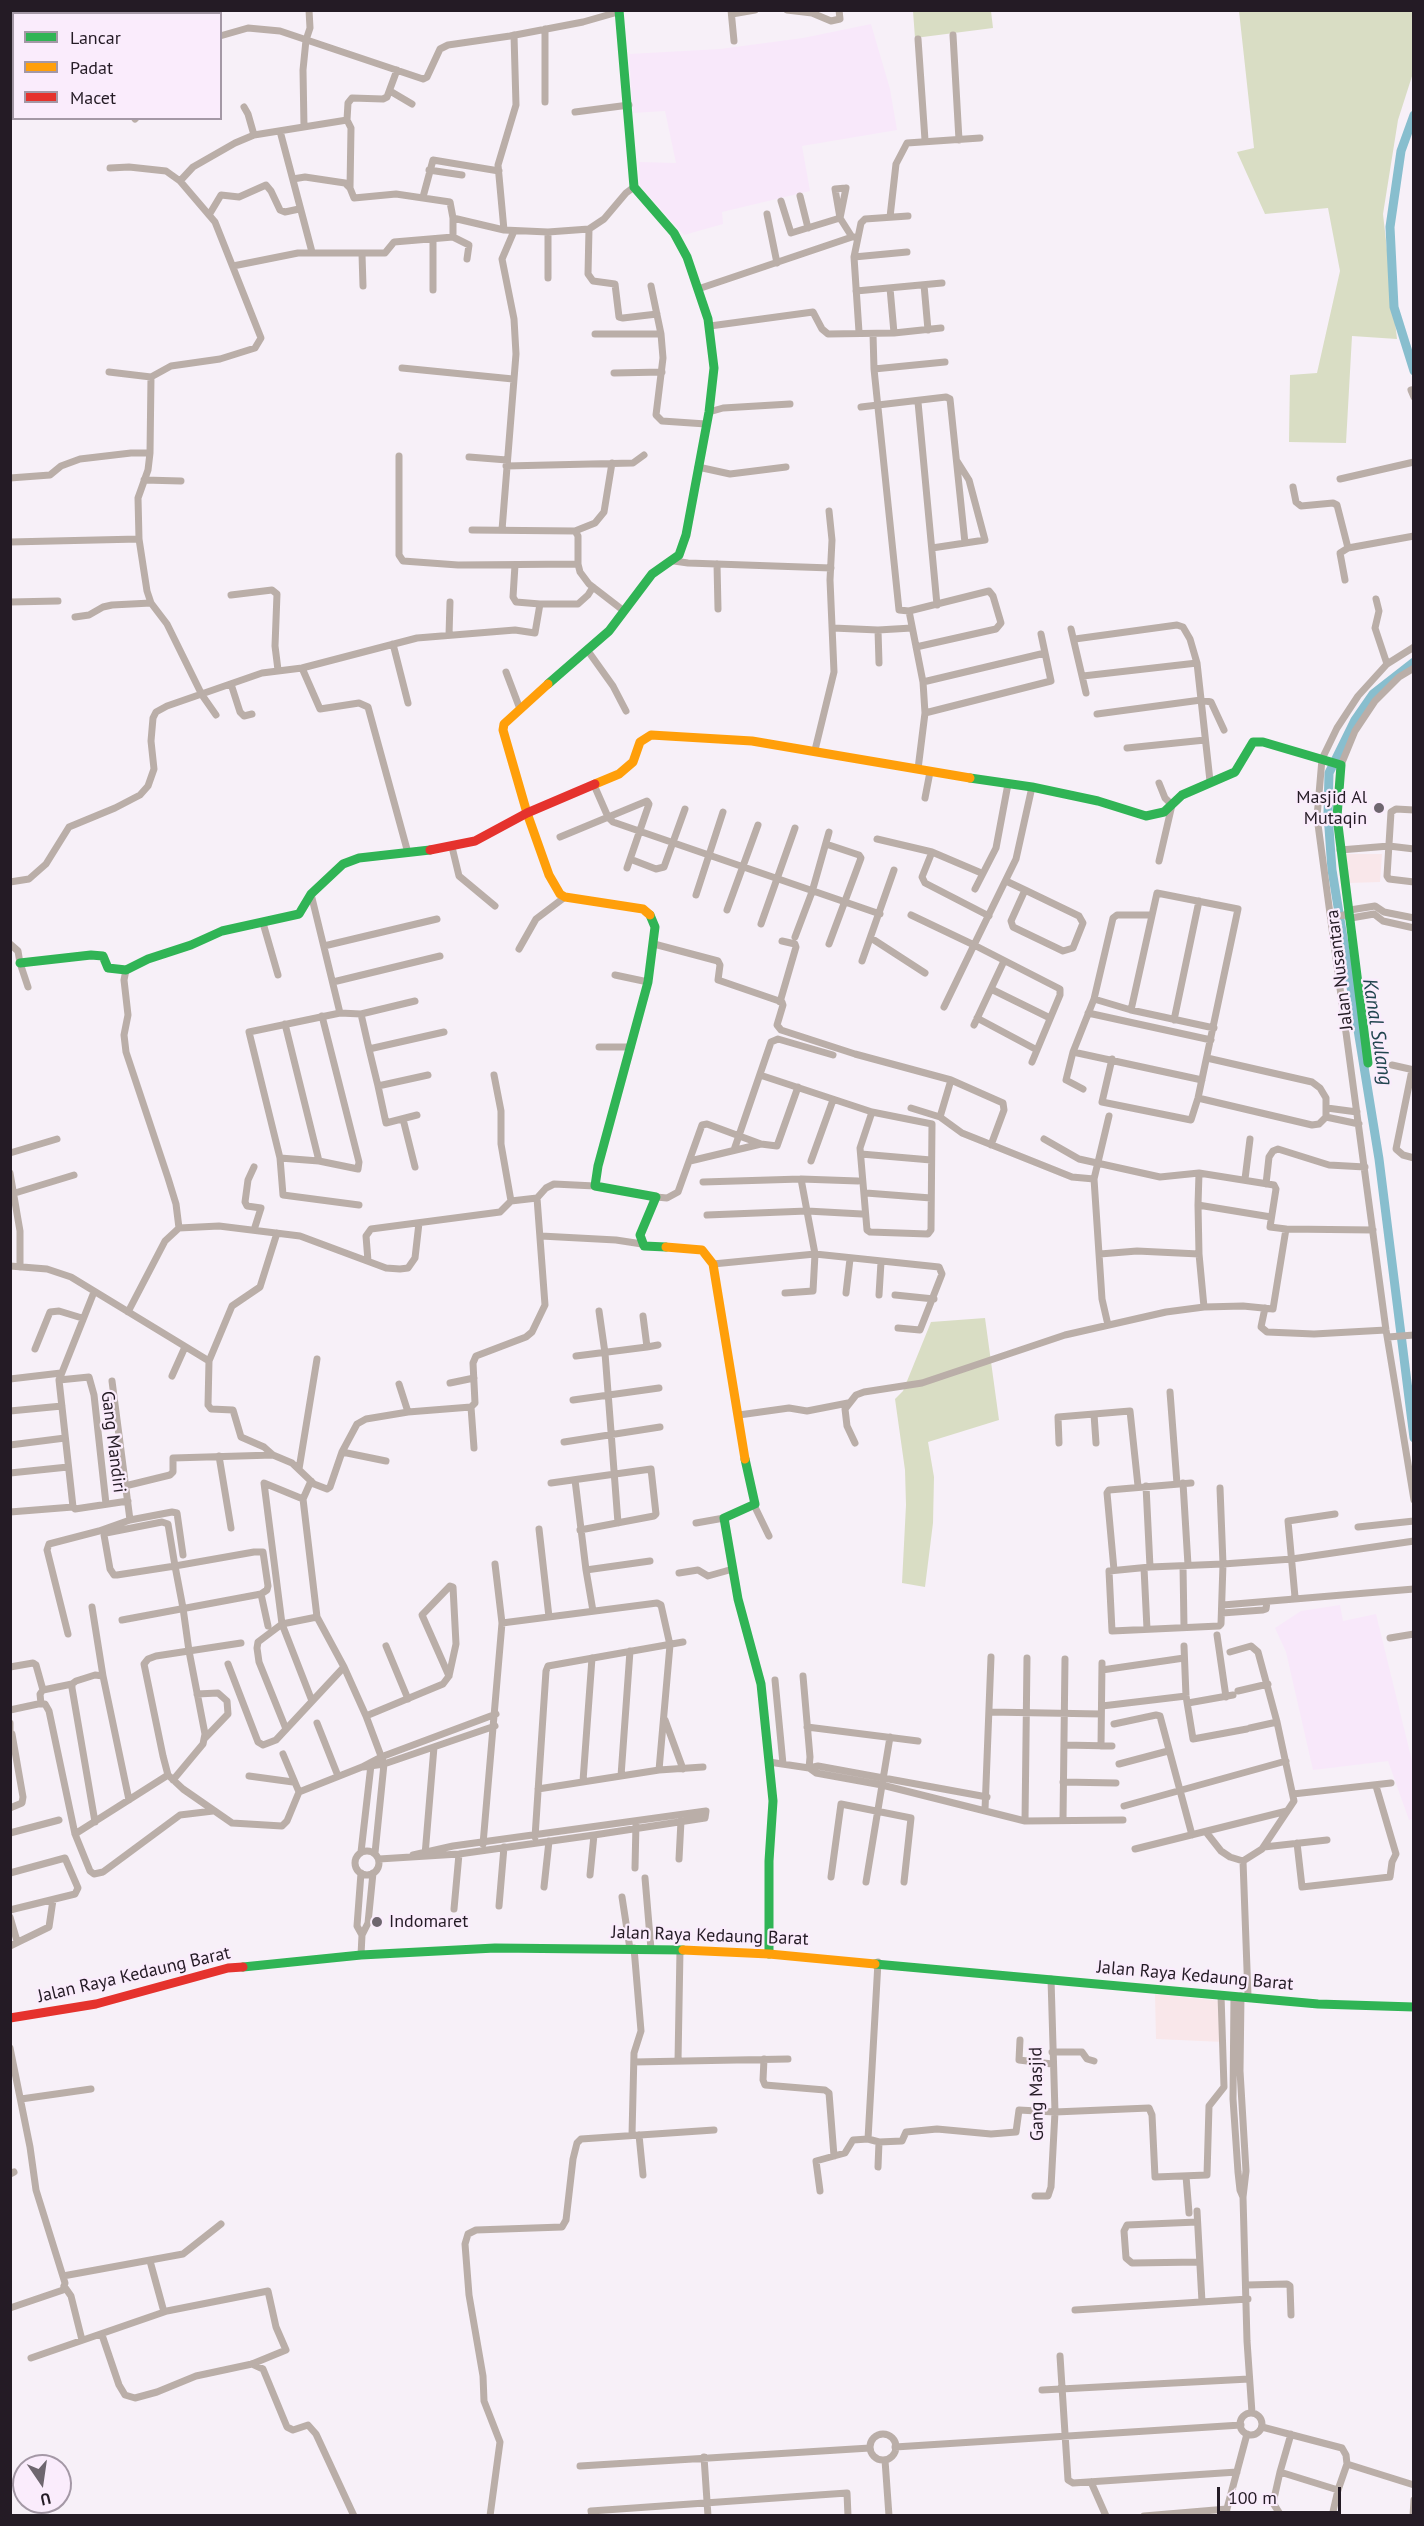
<!DOCTYPE html>
<style>
body{margin:0}
#map{position:relative;width:1424px;height:2526px;overflow:hidden;background:#f7f0f8;font-family:"PT Sans",sans-serif}
canvas{display:block}
.frame{position:absolute;inset:0;border:12px solid #241b25;pointer-events:none}
.legend{position:absolute;left:12px;top:12px;width:210px;height:108px;box-sizing:border-box;background:#faecfc;border:2px solid #a498a6;margin:0;padding:8px 10px;list-style:none;font-size:18px;color:#241b25}
.legend li{display:flex;align-items:center;gap:12px;height:30px}
.legend b{width:30px;border:2px solid #a498a6}
.north{position:absolute;left:12px;top:2454px;width:60px;height:60px;box-sizing:border-box;background:#faecfc;border:2px solid #a498a6;border-radius:50%;rotate:167deg;font-size:16px;font-weight:700;line-height:24px;text-align:center;color:#241b25}
.north::after{content:'';display:block;margin:auto;width:21px;height:27px;background:#6e666f;clip-path:polygon(50% 0,100% 100%,50% 72%,0 100%)}
.scale{position:absolute;left:1217px;top:2487px;width:124px;height:27px;box-sizing:border-box;border:3px solid #241b25;border-top:0;padding-left:8px;font-size:18px;line-height:21px;white-space:nowrap;color:#241b25;-webkit-text-stroke:4px #faecfc;paint-order:stroke}
</style>
<div id="map">
<canvas width="1424" height="2526"></canvas>
<div class="frame"></div>
<ul class="legend">
<li><b style="height:8px;background:#30b455"></b>Lancar</li>
<li><b style="height:8px;background:#ff9f0a"></b>Padat</li>
<li><b style="height:8px;background:#e5322d"></b>Macet</li>
</ul>
<div class="north">U</div>
<div class="scale">100 m</div>
</div>
<script>
const g = document.querySelector('canvas').getContext('2d');
g.lineJoin = 'round';
function fill(path, color) { g.fillStyle = color; g.fill(path, 'evenodd'); }
const poly = rows => new Path2D(rows.map(r => 'M' + r).join(''));
function strokePath(path, color, width, dash) { g.strokeStyle = color; g.lineWidth = width; g.lineCap = dash ? 'butt' : 'round'; g.setLineDash(dash || []); g.stroke(path); }
function label(font, color, halo, rows, align = 'center') {
  g.font = font + ' "PT Sans",sans-serif'; g.lineWidth = 4.5; g.setLineDash([]); g.textBaseline = 'middle'; g.strokeStyle = halo; g.fillStyle = color; for (const [text, x, y, turn = 0] of rows) {
    g.save(); g.translate(x, y); g.rotate((+turn || 0) * Math.PI / 180); g.textAlign = isNaN(turn) ? turn : align; if (halo) g.strokeText(text, 0, 0); g.fillText(text, 0, 0); g.restore();
  }
}
fill(poly([
 [1345,854,1382,854,1380,882,1349,883],
 [1155,1994,1222,2001,1224,2042,1156,2039]
]), '#f9e7ea');
fill(poly([
 [871,24,890,89,897,130,802,146,810,191,722,212,723,224,684,235,640,186,639,162,676,163,665,111,633,113,629,54,720,49,803,38],
 [1340,1605,1343,1621,1376,1614,1413,1765,1413,1819,1409,1820,1388,1761,1313,1770,1286,1652,1275,1628,1301,1611]
]), '#f8e8fa');
fill(poly([
 [913,11,991,11,993,28,915,38],
 [1239,11,1413,11,1413,73,1398,120,1383,214,1397,339,1352,336,1346,443,1289,442,1290,375,1317,373,1340,271,1328,208,1265,214,1237,152,1254,148],
 [985,1318,999,1420,928,1442,934,1477,933,1523,925,1587,902,1583,906,1505,905,1470,895,1399,903,1391,931,1322]
]), '#d9ddc4');
strokePath(poly([
 [1414,115,1401,151,1390,227,1394,307,1414,371],
 [1414,662,1373,694,1355,720,1329,773,1328,814,1332,870,1379,1159,1414,1438]
]), '#88bece', 9);
strokePath(poly([
 [731,10,734,41],
 [787,10,812,13,831,21,840,19,839,10],
 [732,14,755,10],
 [953,35,959,140],
 [220,36,248,28,280,31,423,79,427,77,440,49,448,45,510,36,583,22,618,12],
 [918,39,925,140],
 [10,44,14,46],
 [390,91,412,104],
 [545,102,545,29],
 [244,107,248,114,254,135],
 [575,112,629,105],
 [135,119,136,118],
 [347,120,351,128,350,188],
 [304,127,303,70,306,40,310,28,309,10],
 [280,131,312,252],
 [110,168,129,167,166,171,180,181,215,222,261,338,255,348,220,359,171,366,151,377,150,453,148,470,138,498,139,539,147,591,151,603,167,624,202,695,216,715],
 [429,170,462,175],
 [293,179,305,177,345,183,350,188,354,198,396,194,450,202,453,218,504,230,548,232,589,229,604,219,626,193,634,187],
 [180,181,193,167,235,143,254,135,347,120,348,103,352,98,383,99,387,97,397,70],
 [846,188,840,218,835,189,846,188],
 [800,196,808,228],
 [423,197,433,160,499,171],
 [781,201,791,233,840,218,852,237,854,237],
 [767,214,777,263],
 [209,215,221,195,239,197,266,185,271,191,280,210,285,212,299,209],
 [890,217,896,164,907,143,980,138],
 [453,218,453,237],
 [589,229,588,274,593,281,615,284,619,317,623,318,657,314],
 [504,230,498,165,516,105,514,35],
 [548,232,548,278],
 [433,239,433,290],
 [362,254,363,286],
 [854,257,907,252],
 [233,266,298,253,385,253,394,242,453,237,469,245,467,259],
 [924,285,928,330],
 [651,286,661,334,663,358,656,415,662,421,706,424],
 [890,288,894,333],
 [698,289,852,237],
 [856,291,942,283],
 [710,326,813,312,822,329,828,334,894,333,941,328],
 [859,332,854,257,861,223,865,219,908,216],
 [595,334,661,334],
 [873,334,874,369,899,610,909,611,989,591,993,596,1001,623,996,629,916,647],
 [402,368,513,379],
 [874,369,945,362],
 [109,372,151,377],
 [614,373,662,372],
 [1411,390,1414,397],
 [918,402,937,605],
 [861,407,946,397,950,399,965,543],
 [709,412,723,408,790,404],
 [399,456,399,555,403,561,458,565,578,564,580,572,589,584,624,611],
 [469,457,507,460],
 [506,466,633,463,644,455],
 [698,467,730,474,786,467],
 [10,478,50,475,61,466,80,459,131,453,150,453],
 [1340,479,1414,462],
 [144,480,181,481],
 [1293,487,1296,502,1301,506,1333,503,1337,505,1348,548,1414,536],
 [472,530,575,531,578,536,578,564],
 [502,530,516,354,514,319,502,259,514,231],
 [575,531,595,523,604,512,612,463],
 [10,542,139,539],
 [932,548,985,540,969,480,957,461],
 [674,561,688,563,831,568],
 [717,564,718,609],
 [515,565,513,597,516,602,540,604],
 [1345,580,1340,553,1348,548],
 [231,595,272,590,277,594,275,646,278,670],
 [1376,599,1379,611,1375,628,1387,664],
 [10,602,58,601],
 [909,611,923,682,925,713],
 [75,617,89,615,103,607,112,605,151,603],
 [833,628,878,630,912,628],
 [1071,629,1086,693],
 [878,630,879,663],
 [449,635,450,602],
 [1075,639,1177,625,1183,627,1190,639,1197,663,1210,781],
 [393,644,408,703],
 [1414,647,1387,664,1358,696,1337,728,1322,759,1317,817,1386,1330,1414,1500],
 [588,651,613,686,626,711],
 [302,668,320,709,359,703,368,707,408,853],
 [506,672,520,709],
 [1083,676,1197,663],
 [923,682,1045,653],
 [231,684,240,712,244,716,252,714],
 [1097,714,1201,700,1211,702,1224,730],
 [1127,748,1205,740],
 [815,750,834,672,830,580,832,540,829,511],
 [1341,765,1355,731,1375,701,1399,677,1414,668],
 [918,769,925,713,1051,681,1041,634],
 [1159,783,1165,798,1172,805,1159,861],
 [594,785,608,817,613,822,880,914],
 [1032,787,1016,859,974,945,1060,989,1060,995,1032,1062],
 [925,798,930,772],
 [1414,810,1396,809,1391,812,1387,876,1389,879,1414,882],
 [560,837,647,801,649,804,627,868],
 [877,839,932,852,979,872],
 [826,844,859,855,861,858,829,944],
 [452,847,459,876,495,906],
 [1340,850,1389,846,1414,849],
 [932,852,922,877,925,883,989,916],
 [630,859,656,869,664,867,685,809],
 [1006,881,1025,890,1079,916,1083,923,1073,948,1063,951,1013,927,1011,921,1025,890],
 [10,882,29,879,46,864,69,827,115,808,140,795,148,786,154,769,151,741,153,718,156,712,167,706,262,673,302,668,417,638,515,630,535,633,540,604,578,604,588,595,593,587],
 [975,889,996,848,1008,784],
 [311,894,340,1013,249,1032,280,1158,283,1195,359,1205],
 [696,895,723,812],
 [727,910,758,825],
 [911,915,974,945,944,1007],
 [1332,917,1345,915,1350,910,1375,906,1384,912,1414,918],
 [1348,917,1351,918,1374,914,1383,921,1414,928],
 [263,923,278,975],
 [761,924,795,828],
 [795,937,812,892,829,832],
 [871,938,925,973],
 [10,944,18,951,20,963,28,987],
 [654,944,718,961,720,965,718,980,782,1002,783,1005,777,1025,781,1030,855,1054,951,1080,1003,1103,1004,1110,991,1145],
 [324,946,437,919],
 [519,949,536,919,565,897],
 [862,961,894,870],
 [126,970,124,980,128,1015,124,1035,126,1052,168,1178,176,1204,179,1228,165,1241,128,1312],
 [615,975,648,982],
 [333,982,440,956],
 [991,989,1050,1018],
 [1094,999,1131,1010,1214,1028],
 [780,1002,796,947,795,944,782,941],
 [340,1013,361,1014,415,1001],
 [1088,1013,1211,1040],
 [361,1014,369,1049,444,1032],
 [977,1018,1037,1050],
 [1174,1020,1199,901],
 [285,1024,319,1161],
 [974,1025,1004,961],
 [599,1047,631,1047],
 [369,1049,378,1086,428,1075],
 [1073,1052,1094,999,1113,918,1117,915,1151,915],
 [1112,1059,1102,1102,1191,1120,1198,1098,1238,909,1157,893,1131,1010],
 [1392,1065,1414,1070],
 [1412,1070,1396,1149,1403,1155,1414,1158],
 [494,1075,501,1111,501,1144,511,1201],
 [760,1075,872,1112,932,1124,931,1230,928,1234,870,1232,867,1230,860,1148,872,1112],
 [951,1080,940,1117,962,1133,1072,1177,1094,1179],
 [378,1086,386,1123,417,1115],
 [1083,1089,1066,1080,1073,1052,1202,1080],
 [1198,1098,1312,1125,1319,1124,1326,1117,1326,1098,1320,1088,1312,1082,1207,1058],
 [911,1108,940,1117],
 [1327,1108,1357,1112],
 [1326,1117,1359,1124],
 [403,1119,415,1167],
 [1044,1139,1079,1159,1160,1177,1199,1173,1274,1185,1276,1189,1270,1227,1286,1229,1373,1230],
 [734,1150,771,1042,778,1039,833,1055],
 [10,1153,57,1139],
 [861,1154,931,1160],
 [280,1158,319,1161,358,1169,359,1162,322,1016],
 [690,1161,761,1144],
 [811,1161,833,1100],
 [254,1167,248,1180,245,1202,247,1206,261,1208,254,1230],
 [10,1173,20,1231,20,1267],
 [1199,1173,1198,1205,1271,1217],
 [1245,1179,1250,1139],
 [703,1182,801,1179],
 [1266,1184,1269,1157,1273,1151,1278,1149,1329,1165,1365,1167],
 [15,1193,74,1175],
 [866,1193,931,1198],
 [656,1197,667,1198,678,1192,702,1125,707,1124,761,1144,777,1146,798,1087],
 [1198,1205,1199,1254],
 [707,1215,807,1211,862,1214],
 [179,1228,219,1226,300,1236,386,1268,400,1269,408,1268,415,1258,419,1223],
 [277,1233,260,1287,232,1306,209,1361,208,1405,211,1409,233,1410,241,1437,264,1447,273,1455,292,1463,314,1484,327,1489,330,1487,342,1452,357,1424,366,1419,408,1412],
 [541,1236,616,1240,642,1244],
 [1100,1254,1137,1251,1199,1254,1204,1307],
 [368,1261,366,1236,371,1229,500,1212,511,1201,537,1198,546,1188,554,1184,595,1186],
 [713,1264,815,1254,939,1267,942,1274,920,1330,898,1328],
 [10,1266,47,1269,71,1277,209,1361],
 [785,1293,813,1291,815,1254,801,1179,858,1181],
 [846,1293,850,1259],
 [879,1295,881,1262],
 [895,1295,934,1299],
 [1265,1308,1261,1327,1267,1332,1314,1334,1386,1330],
 [599,1311,605,1353,618,1523],
 [1108,1325,1102,1299,1094,1179,1109,1116],
 [1388,1337,1414,1335],
 [647,1347,658,1345],
 [35,1349,50,1312,59,1311,82,1318],
 [576,1356,647,1347,643,1316],
 [172,1376,185,1347],
 [10,1379,61,1373],
 [59,1380,89,1377,94,1395,106,1504],
 [112,1381,130,1520],
 [450,1383,474,1378],
 [399,1384,408,1412,471,1407,474,1448],
 [1170,1392,1177,1484],
 [573,1400,659,1388],
 [471,1407,475,1403,473,1363,476,1356,526,1337,532,1332,545,1305,537,1198],
 [10,1411,62,1406],
 [1094,1414,1096,1443],
 [739,1415,789,1408,807,1411,848,1403],
 [564,1442,660,1427],
 [855,1443,847,1426,845,1409,856,1395,864,1392,922,1383,1065,1335,1166,1312,1204,1307,1243,1306,1273,1309,1286,1229],
 [1059,1443,1058,1417,1130,1411,1138,1486],
 [10,1445,65,1438],
 [342,1452,386,1461],
 [219,1456,231,1528],
 [299,1469,317,1359],
 [10,1473,68,1467],
 [575,1480,586,1570,593,1611],
 [311,1481,303,1499,317,1617,344,1667,366,1716,384,1764,375,1853],
 [551,1483,651,1469,656,1514,654,1516,580,1530],
 [1183,1483,1188,1565],
 [125,1486,170,1475,173,1472,173,1458,273,1455],
 [1146,1486,1150,1567],
 [1220,1488,1223,1564,1221,1624,1219,1626,1112,1631,1109,1571,1150,1567,1223,1564,1292,1559,1414,1541],
 [303,1499,264,1483,282,1624,317,1617],
 [754,1505,769,1536],
 [73,1507,59,1380,94,1292],
 [10,1512,73,1507,75,1509,128,1501],
 [696,1523,724,1518],
 [1358,1527,1414,1521],
 [539,1529,549,1617],
 [1183,1566,1184,1627],
 [1144,1568,1147,1629],
 [586,1570,650,1561],
 [1114,1570,1107,1493,1109,1490,1191,1483],
 [679,1573,698,1570,708,1576,733,1569],
 [1295,1597,1288,1521,1335,1514],
 [1223,1605,1414,1589],
 [92,1607,103,1676],
 [1222,1613,1263,1610,1266,1609,1267,1602],
 [122,1620,261,1594],
 [502,1623,657,1603,661,1605,670,1645,659,1770],
 [68,1634,47,1550,49,1544,99,1531,130,1520,172,1512,177,1513,183,1555],
 [1217,1635,1226,1697],
 [1390,1638,1414,1634],
 [241,1643,156,1656,148,1659,144,1664,163,1756,168,1775,183,1789,232,1823,282,1826,287,1821,299,1792,283,1754],
 [386,1646,408,1699],
 [1184,1646,1186,1696,1193,1739,1247,1729],
 [228,1664,258,1742,263,1745,276,1740,344,1667],
 [10,1667,33,1663,36,1665,43,1690],
 [1102,1670,1184,1658],
 [803,1676,810,1757,809,1768],
 [775,1680,783,1764],
 [1238,1691,1268,1684],
 [197,1694,218,1693,227,1701,228,1714,205,1738],
 [1188,1703,1233,1695],
 [41,1704,40,1694,43,1690,72,1684],
 [1102,1706,1186,1696],
 [10,1710,38,1704,45,1704,49,1711,75,1834,90,1871,94,1874,103,1872,180,1815,213,1811],
 [990,1712,1101,1714],
 [366,1716,443,1684,449,1676,456,1644,453,1587,450,1586,422,1615,449,1676],
 [665,1720,683,1769],
 [10,1723,10,1734],
 [317,1723,338,1776],
 [1114,1724,1156,1715,1160,1716,1192,1835],
 [807,1727,918,1741],
 [1250,1728,1277,1722],
 [286,1729,259,1662,257,1648,258,1642,282,1624,312,1701],
 [1064,1745,1112,1746],
 [1101,1746,1102,1663],
 [769,1762,809,1768,818,1766,987,1797],
 [1119,1764,1168,1751],
 [363,1767,384,1764,495,1726],
 [809,1768,816,1773,882,1785,1025,1821,1123,1820],
 [249,1776,293,1782],
 [621,1776,630,1651],
 [173,1780,203,1744,205,1734,189,1651,183,1608,175,1566,168,1524,162,1522,106,1533,104,1535,110,1569,114,1575,117,1575,175,1566,254,1552,263,1552,268,1586,267,1590,261,1594,268,1626],
 [583,1781,592,1658],
 [1063,1782,1116,1783],
 [538,1789,659,1770,703,1767],
 [299,1792,362,1767,381,1757,496,1714],
 [1293,1794,1391,1783],
 [1124,1806,1286,1761],
 [10,1808,22,1803,23,1797,12,1734],
 [985,1810,991,1657],
 [1063,1820,1065,1659],
 [1025,1821,1027,1658],
 [95,1822,72,1688,72,1684,76,1681,95,1675,103,1676,129,1800],
 [1206,1832,1221,1851,1230,1857,1243,1861,1262,1849,1294,1801,1277,1722,1258,1652,1251,1646,1230,1652],
 [10,1833,59,1820],
 [75,1834,168,1775],
 [535,1837,546,1671,548,1666,683,1642],
 [1297,1843,1302,1887,1390,1877,1392,1862,1396,1854,1376,1786],
 [483,1844,502,1623,495,1564],
 [1264,1847,1327,1840],
 [1135,1849,1287,1811],
 '355 1863a12 12 0 1 1 24 0a12 12 0 1 1-24 0Z',
 [361,1852,371,1765],
 [425,1855,434,1747],
 [379,1859,459,1854,594,1835,705,1818,706,1811,453,1846,413,1855],
 [679,1859,681,1821],
 [1243,1861,1248,1996],
 [635,1868,636,1823],
 [10,1873,65,1858,78,1888,75,1894,10,1910],
 [361,1873,357,1926,362,1935],
 [590,1875,594,1835],
 [831,1877,841,1804,911,1818,904,1882],
 [645,1878,651,1949],
 [866,1882,890,1737],
 [544,1887,549,1841],
 [622,1897,630,1949],
 [499,1906,504,1847],
 [454,1909,459,1854],
 [10,1917,17,1941],
 [10,1946,49,1927,53,1900],
 [361,1955,362,1935,368,1923,373,1873],
 [1234,1996,1233,2099,1238,2172,1240,2190,1243,2197],
 [1241,1996,1240,2071,1246,2171,1243,2197,1247,2341,1252,2413],
 [1020,2040,1019,2060,1052,2064],
 [10,2048,30,2147,36,2190,65,2283,63,2290,10,2308],
 [1052,2052,1082,2052,1087,2059,1094,2061],
 [764,2059,763,2080,765,2085,825,2090,829,2093,834,2156],
 [678,2061,680,1950],
 [634,2062,788,2059],
 [21,2099,91,2089],
 [632,2135,634,2053,641,2031,634,1948],
 [639,2135,643,2175],
 [868,2139,878,1962],
 [878,2167,879,2142],
 [10,2174,14,2172],
 [1186,2176,1189,2213],
 [820,2191,816,2161,845,2153,853,2140,868,2139,879,2142,902,2141,906,2132,937,2129,991,2134,1016,2132,1019,2110,1055,2112,1149,2108,1152,2115,1155,2177,1207,2175,1209,2106,1224,2087,1221,1995],
 [1035,2196,1048,2196,1051,2187,1055,2112,1051,1979],
 [1197,2211,1202,2302],
 [1197,2222,1127,2225,1124,2231,1126,2258,1132,2263,1199,2262],
 [150,2261,164,2312],
 [63,2276,183,2254,221,2224],
 [1247,2285,1287,2284,1290,2286,1291,2315],
 [64,2286,71,2296,82,2340],
 [1075,2310,1248,2299],
 [1060,2356,1068,2480,1073,2483,1237,2472],
 [31,2358,167,2311,268,2291,276,2327,286,2350,252,2364,196,2376,157,2392,135,2398,125,2395,119,2385,102,2335],
 [252,2364,263,2369,287,2427,293,2430,308,2425,316,2434,354,2516],
 [1042,2390,1249,2379],
 '1240 2424a11 11 0 1 1 22 0a11 11 0 1 1-22 0Z',
 [1262,2427,1342,2448,1346,2455,1347,2464,1338,2490,1280,2472,1273,2503,1280,2514,1286,2516],
 '870 2447a13 13 0 1 1 26 0a13 13 0 1 1-26 0Z',
 [895,2447,1241,2425],
 [704,2457,708,2516],
 [885,2460,889,2516],
 [1347,2464,1414,2485],
 [580,2466,870,2448],
 [1280,2472,1291,2434],
 [1091,2482,1106,2516],
 [490,2516,500,2442,484,2401,483,2376,469,2295,465,2244,468,2234,476,2230,562,2227,566,2220,573,2159,577,2143,581,2139,714,2130],
 [592,2516,591,2511,847,2493,848,2516],
 [1144,2516,1227,2509],
 [1225,2516,1247,2434],
 [1332,2516,1338,2490],
 [1413,2516,1414,2500]
]), '#baaea8', 7);
strokePath(poly([
 [548,684,609,631,652,574,679,555,686,535,709,412,714,368,708,319,687,257,674,233,634,187,619,10],
 [970,778,1032,787,1098,801,1146,816,1164,812,1182,795,1235,772,1253,742,1263,742,1341,765,1337,817,1368,1063],
 [650,915,655,927,648,982,598,1166,595,1186,656,1197,640,1235,644,1246,666,1247],
 [20,963,91,955,103,956,108,968,126,970,148,959,191,945,222,931,299,914,311,894,343,864,359,858,430,850],
 [745,1459,755,1504,724,1518,738,1599,761,1684,773,1801,769,1861,769,1954],
 [875,1964,1318,2004,1414,2007],
 [243,1967,361,1955,495,1948,683,1950]
]), '#30b455', 9);
strokePath(poly([
 [548,684,504,724,503,730,527,813,549,875,560,894,565,897,643,909,650,915],
 [595,784,619,774,633,762,640,742,651,735,752,741,970,778],
 [666,1247,702,1250,713,1264,745,1459],
 [683,1950,769,1954,875,1964]
]), '#ff9f0a', 9);
strokePath(poly([
 [430,850,475,841,527,813,595,784],
 [10,2018,96,2004,228,1968,243,1967]
]), '#e5322d', 9);
for (const [x, y, r, color] of [
 [1379,808,6,"#6e666f"],
 [377,1922,6,"#6e666f"]
]) { const dot = new Path2D(); dot.arc(x, y, r, 0, 2 * Math.PI); g.fillStyle = color; g.fill(dot); strokePath(dot, '#faecfc', 2); }
label('18px', '#241b25', '#faecfc', [
 ["Masjid Al",1367,798],
 ["Mutaqin",1367,819],
 ["Indomaret",389,1922,"left"]
], 'right');
label('18px', '#241b25', '#faecfc', [
 ["Jalan Nusantara",1340,970,-97],
 ["Gang Mandiri",113,1442,83],
 ["Jalan Raya Kedaung Barat",710,1936,2],
 ["Jalan Raya Kedaung Barat",134,1975,-13],
 ["Jalan Raya Kedaung Barat",1195,1976,5],
 ["Gang Masjid",1037,2094,-91]
]);
label('italic 20px', '#21454f', '#faecfc', [
 ["Kanal Sulang",1377,1032,81]
]);
</script>
